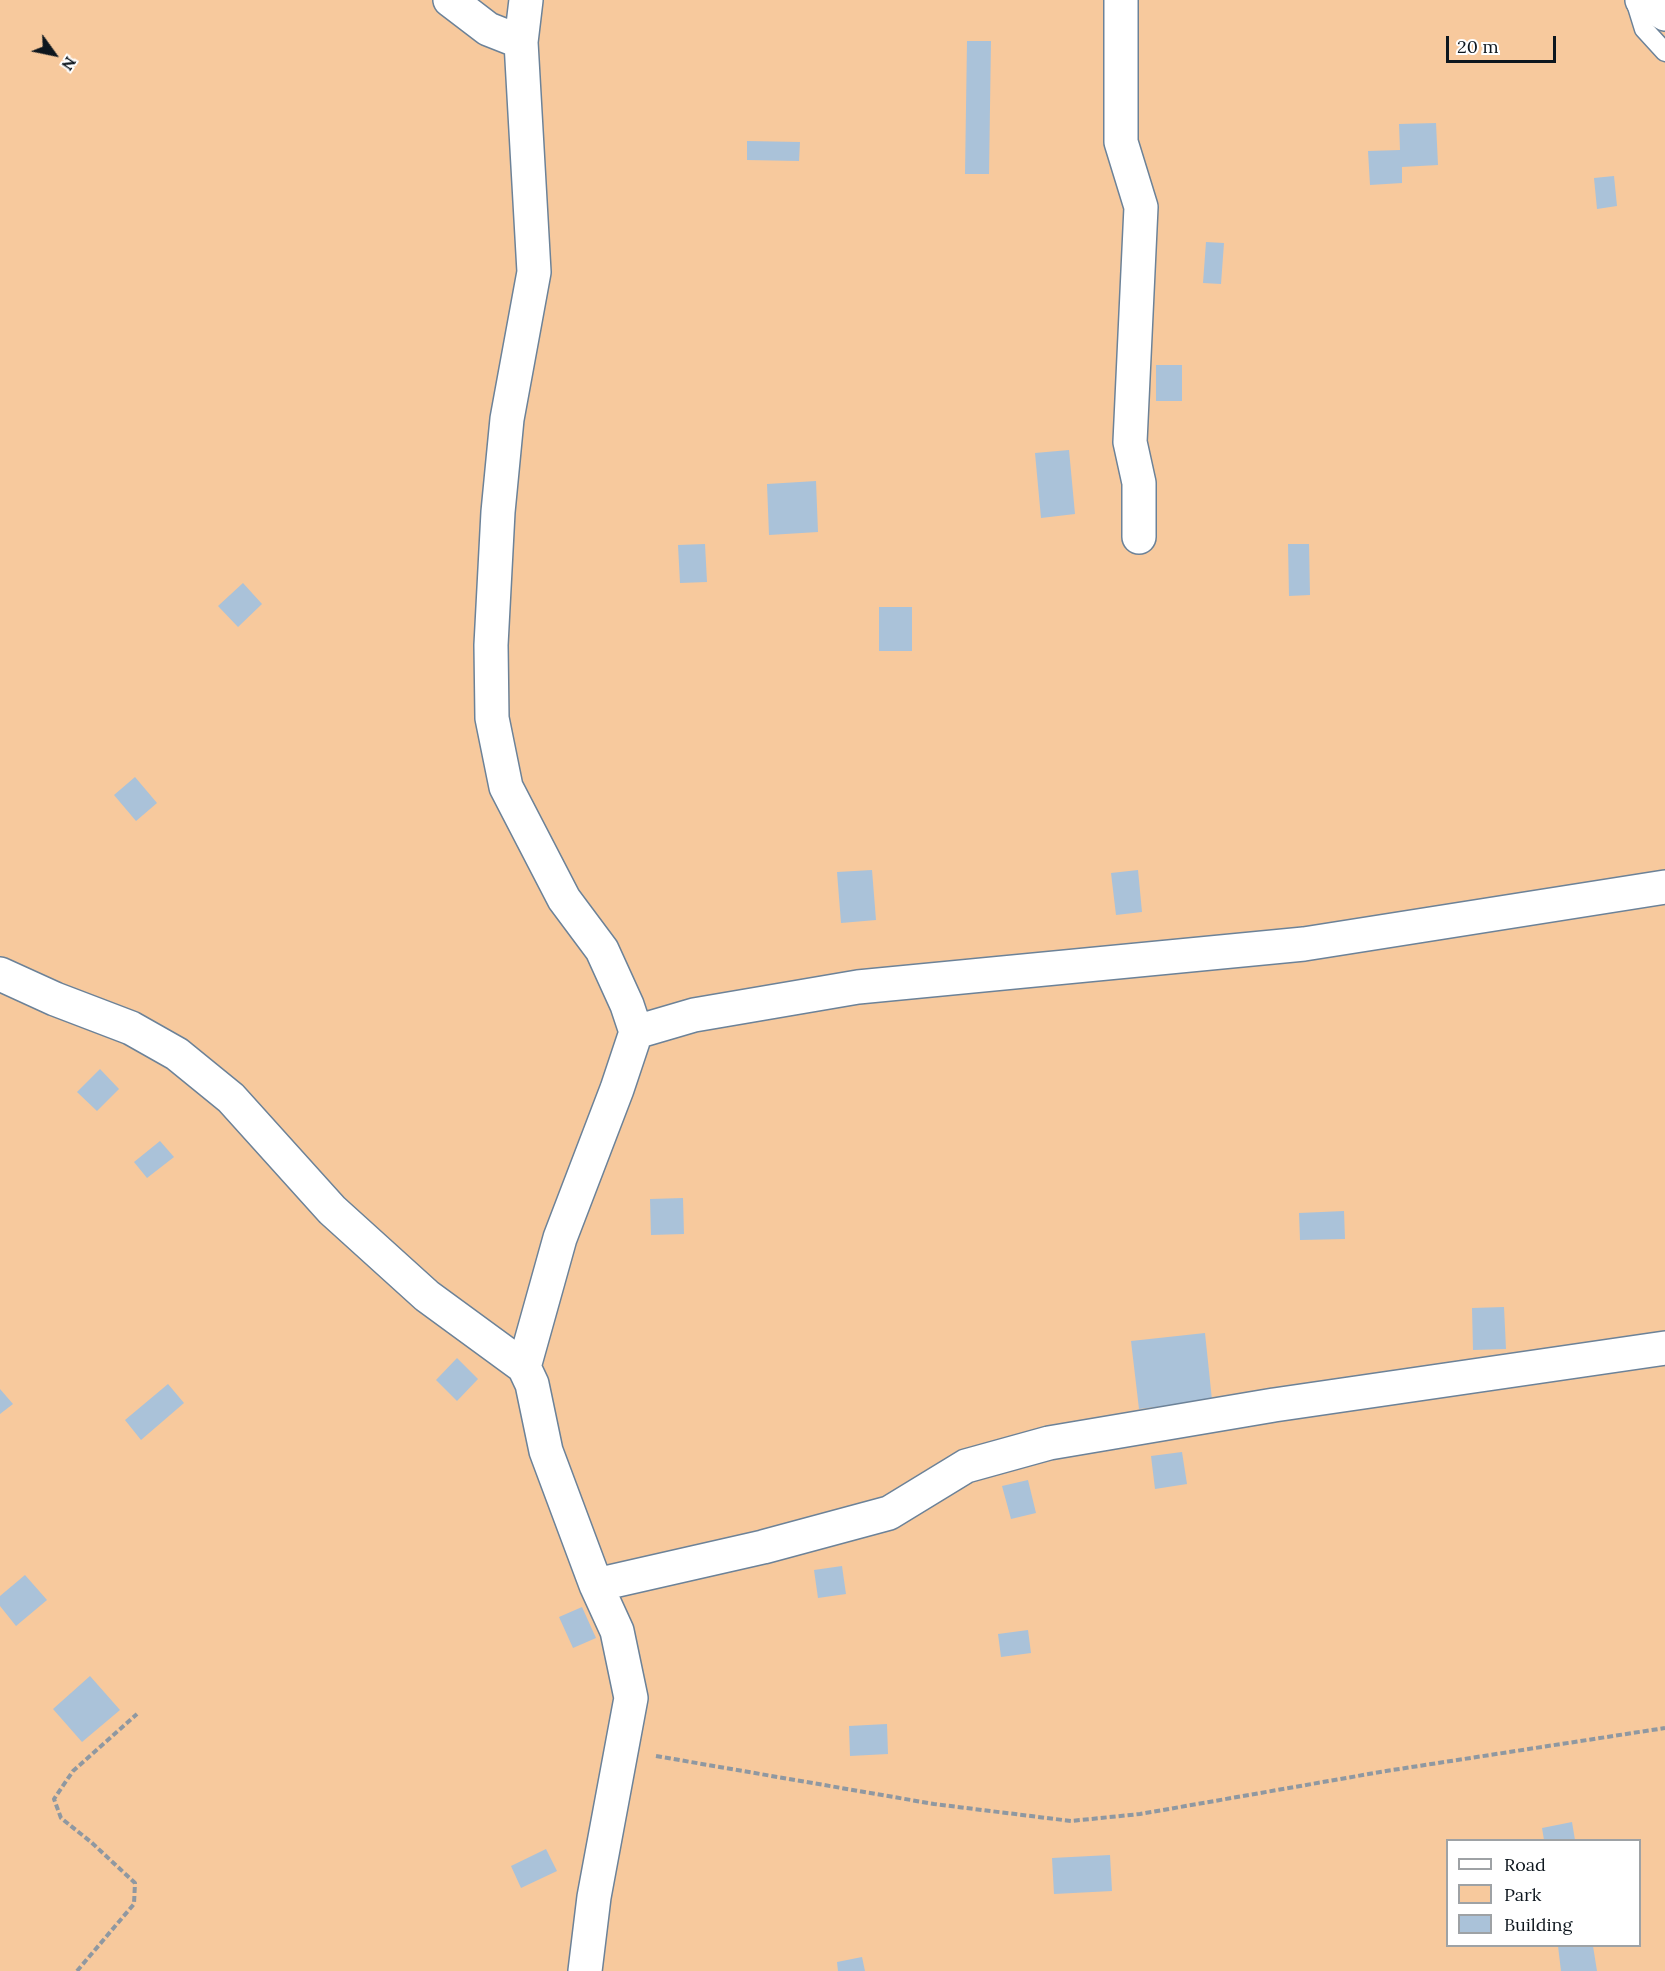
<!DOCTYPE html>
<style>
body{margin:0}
#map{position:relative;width:1665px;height:1971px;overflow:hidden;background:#e7f1fb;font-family:Lora,serif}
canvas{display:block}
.legend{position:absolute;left:1446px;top:1839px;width:195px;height:108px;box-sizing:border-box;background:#fff;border:2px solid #9ea2a5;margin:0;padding:8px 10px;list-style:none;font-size:18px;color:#0d161e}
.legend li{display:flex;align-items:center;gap:12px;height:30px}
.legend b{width:30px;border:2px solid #9ea2a5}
.north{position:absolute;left:24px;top:24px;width:60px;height:60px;-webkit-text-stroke:4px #fff;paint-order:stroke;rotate:123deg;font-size:16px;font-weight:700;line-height:24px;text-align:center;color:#0d161e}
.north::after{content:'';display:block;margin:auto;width:21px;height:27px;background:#0d161e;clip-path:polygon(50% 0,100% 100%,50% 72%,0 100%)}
.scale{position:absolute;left:1446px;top:36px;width:110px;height:27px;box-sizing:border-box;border:3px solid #0d161e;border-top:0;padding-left:8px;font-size:18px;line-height:21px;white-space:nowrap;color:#0d161e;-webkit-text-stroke:4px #fff;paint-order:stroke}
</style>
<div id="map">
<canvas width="1665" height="1971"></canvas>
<ul class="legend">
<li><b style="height:8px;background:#fff"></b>Road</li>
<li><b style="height:16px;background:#f7c99d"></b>Park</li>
<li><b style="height:16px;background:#aac2d9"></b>Building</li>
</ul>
<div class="north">N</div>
<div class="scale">20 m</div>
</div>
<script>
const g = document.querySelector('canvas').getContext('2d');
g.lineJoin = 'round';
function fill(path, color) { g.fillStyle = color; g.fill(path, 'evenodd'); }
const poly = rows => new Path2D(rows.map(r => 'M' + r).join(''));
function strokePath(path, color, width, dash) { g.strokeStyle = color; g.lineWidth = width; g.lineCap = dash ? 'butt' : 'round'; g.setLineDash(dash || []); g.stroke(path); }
fill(poly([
 [0,0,1665,0,1665,1971,0,1971],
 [1448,1840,1640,1840,1640,1946,1448,1946]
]), '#f7c99d');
fill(poly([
 [967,41,991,41,989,174,965,174],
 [1436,123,1438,165,1402,167,1402,183,1370,185,1368,151,1400,150,1399,124],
 [747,141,800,142,799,161,747,160],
 [1614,176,1617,206,1597,209,1594,178],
 [1206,242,1224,243,1221,284,1203,283],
 [1156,365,1182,365,1182,401,1156,401],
 [1069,450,1075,514,1041,518,1035,453],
 [816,481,818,532,769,535,767,484],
 [705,544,707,582,680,583,678,545],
 [1288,544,1309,544,1310,595,1289,596],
 [243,583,262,604,238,627,218,606],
 [879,607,912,607,912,651,879,651],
 [135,777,157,803,136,821,114,795],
 [872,870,876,920,841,923,837,872],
 [1138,870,1142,912,1116,915,1111,873],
 [100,1069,119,1089,97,1111,77,1092],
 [160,1141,174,1157,147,1178,134,1162],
 [683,1198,684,1234,651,1235,650,1199],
 [1344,1211,1345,1239,1300,1240,1299,1213],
 [1504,1307,1506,1349,1473,1350,1472,1308],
 [1205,1333,1212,1400,1139,1409,1131,1341],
 [457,1358,478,1379,457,1401,436,1380],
 [168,1384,184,1403,141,1440,125,1420],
 [0,1389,13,1404,0,1414],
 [1182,1452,1187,1484,1155,1489,1151,1456],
 [1028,1480,1036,1513,1011,1519,1002,1486],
 [842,1566,846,1594,818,1598,814,1570],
 [25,1575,47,1600,16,1626,0,1606,0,1596],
 [582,1607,596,1638,573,1648,559,1617],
 [1028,1630,1031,1653,1001,1657,998,1634],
 [90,1676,120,1710,82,1742,53,1709],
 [887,1724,888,1754,850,1756,849,1726],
 [1572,1822,1575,1840,1544,1840,1542,1828],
 [546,1849,557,1871,521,1888,511,1866],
 [1110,1855,1112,1891,1054,1894,1052,1858],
 [1558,1946,1593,1946,1597,1971,1561,1971],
 [862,1957,865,1971,838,1971,837,1962]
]), '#aac2d9');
const service = poly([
 [1635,0,1644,29,1665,52]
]);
const minor = poly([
 [450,0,488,29,521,42],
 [526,0,521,42,534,272,507,419,498,512,491,645,492,718,506,787,564,899,602,950,627,1005,636,1032,617,1089,560,1238,524,1367,532,1384,546,1451,596,1585,617,1631,631,1698,594,1897,585,1971],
 [1121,0,1121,142,1141,207,1130,442,1139,483,1139,537],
 [1642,0,1665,14],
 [0,974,55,999,131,1028,177,1054,231,1098,332,1210,427,1296,524,1367],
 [636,1032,694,1015,858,987,1304,944,1665,887],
 [596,1585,763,1547,889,1513,966,1466,1049,1443,1274,1405,1665,1348]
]);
strokePath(service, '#6c8298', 21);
strokePath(minor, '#6c8298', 36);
strokePath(poly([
 [656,1756,934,1804,1071,1821,1140,1814,1386,1771,1665,1728],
 [77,1971,134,1904,135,1883,91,1842,61,1818,54,1799,73,1771,137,1714]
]), '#8f98a1', 4, [6, 3]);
strokePath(service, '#fff', 18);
strokePath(minor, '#fff', 33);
</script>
